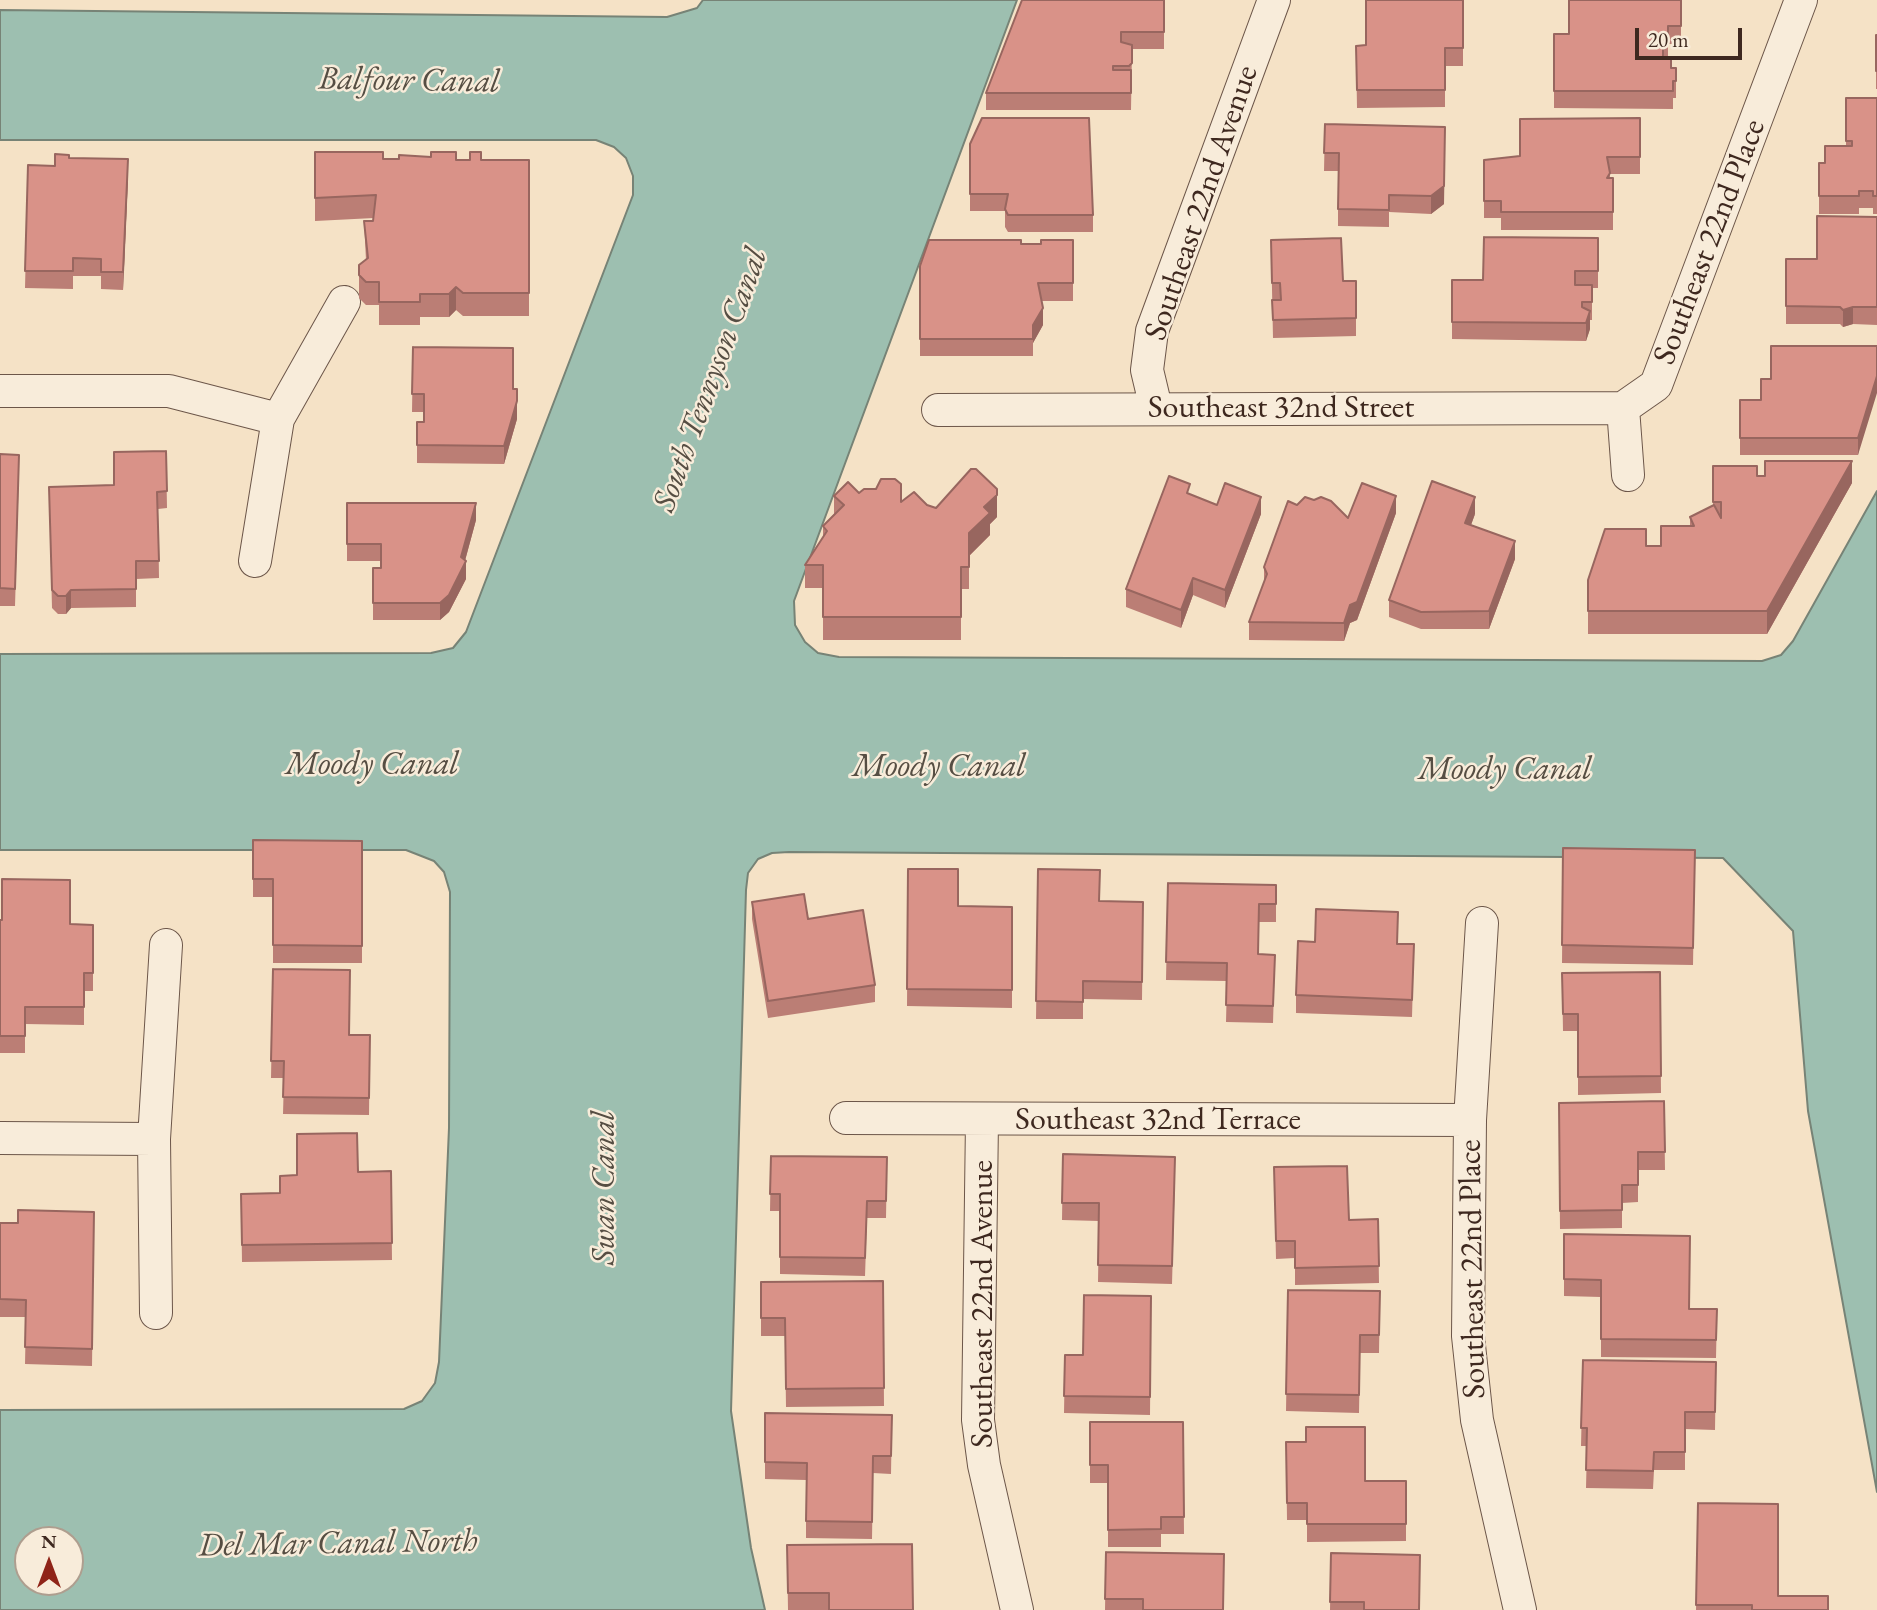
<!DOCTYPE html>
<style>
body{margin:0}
#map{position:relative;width:1877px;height:1610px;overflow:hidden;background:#f5e2c6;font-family:"EB Garamond",serif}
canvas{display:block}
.north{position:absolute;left:14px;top:1526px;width:70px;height:70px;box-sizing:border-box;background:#f8ecda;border:2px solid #ae9e8f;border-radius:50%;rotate:0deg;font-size:19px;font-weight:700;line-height:28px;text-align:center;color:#3e281f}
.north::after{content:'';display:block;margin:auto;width:24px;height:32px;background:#8f2418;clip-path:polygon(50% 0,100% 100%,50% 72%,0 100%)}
.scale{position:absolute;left:1635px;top:28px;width:107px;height:32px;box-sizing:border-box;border:4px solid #3e281f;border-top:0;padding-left:9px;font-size:21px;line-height:24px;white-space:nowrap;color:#3e281f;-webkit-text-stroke:5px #f8ecda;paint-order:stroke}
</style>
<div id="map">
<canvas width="1877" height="1610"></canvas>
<div class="north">N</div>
<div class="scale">20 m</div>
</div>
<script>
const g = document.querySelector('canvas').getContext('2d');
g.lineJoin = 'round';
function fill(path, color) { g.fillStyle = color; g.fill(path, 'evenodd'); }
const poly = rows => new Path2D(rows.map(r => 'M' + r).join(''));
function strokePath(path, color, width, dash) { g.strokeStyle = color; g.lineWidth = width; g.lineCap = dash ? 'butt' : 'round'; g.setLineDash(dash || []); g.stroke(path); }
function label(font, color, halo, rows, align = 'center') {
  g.font = font + ' "EB Garamond",serif'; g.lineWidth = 5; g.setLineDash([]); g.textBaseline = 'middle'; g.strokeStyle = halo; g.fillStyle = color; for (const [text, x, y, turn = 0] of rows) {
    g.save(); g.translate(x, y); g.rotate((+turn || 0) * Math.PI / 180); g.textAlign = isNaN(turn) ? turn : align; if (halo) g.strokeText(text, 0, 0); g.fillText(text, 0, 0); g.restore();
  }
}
const water = poly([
 [703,0,1017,0,794,601,795,625,805,642,818,653,839,657,1762,661,1781,655,1793,641,1877,491,1877,1492,1808,1111,1793,931,1723,858,789,852,772,853,758,859,748,873,746,890,731,1411,751,1548,765,1610,0,1610,0,1410,404,1409,422,1401,435,1383,439,1362,449,1128,450,892,444,872,434,861,406,850,0,850,0,654,431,653,453,648,466,632,633,195,633,176,626,158,614,147,596,140,0,140,0,10,667,17,697,8,703,0],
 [28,1540,70,1540,70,1582,28,1582,28,1540]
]);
fill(water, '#9dbfb0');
strokePath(water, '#778376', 2);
const minor = poly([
 [0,391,169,391,278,419,344,302],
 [1156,408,1147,370,1152,331,1274,0],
 [1623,408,1656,385,1801,0],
 [1623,408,1628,475],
 [938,410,1623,408],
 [255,561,278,419],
 [1482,923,1470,1120,1468,1336,1477,1420,1520,1610],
 [846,1118,1470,1120],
 [982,1120,978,1420,984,1465,1017,1610],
 [0,1138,154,1139,156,1313],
 [154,1139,166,945]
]);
strokePath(minor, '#6c5649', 34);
strokePath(minor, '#f8ecda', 32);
fill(poly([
 [1164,0,1164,49,1132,49,1131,110,986,110,986,93],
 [1463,0,1463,66,1445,66,1445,107,1357,108,1356,46,1366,46],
 [1681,0,1681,44,1668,44,1668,56,1671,68,1676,68,1676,98,1673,98,1673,109,1554,108,1554,34,1569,34],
 [1876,35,1877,35,1877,89,1876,89],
 [1846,98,1877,98,1877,214,1873,214,1873,208,1859,208,1859,214,1819,214,1819,163,1825,163,1846,146],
 [1640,118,1640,174,1610,174,1610,178,1613,178,1613,230,1501,230,1501,218,1484,218,1484,160,1520,156],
 [1325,124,1444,204,1431,214,1389,212,1389,227,1338,226,1338,171,1324,171],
 [970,144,1093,215,1093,232,1008,232,1005,227,1005,211,970,211],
 [315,152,383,159,529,160,529,316,463,316,456,310,449,317,420,317,420,325,379,325,379,305,366,305,359,298,359,265,366,260,364,221,373,221,374,218,315,221],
 [69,158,128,177,123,290,101,289,101,276,73,276,73,289,25,288,28,165,55,166],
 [1877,217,1877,325,1853,324,1843,327,1840,324,1786,324,1786,259,1817,259],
 [1598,238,1598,288,1592,288,1592,320,1590,320,1590,329,1586,341,1452,339,1452,280,1483,280],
 [1073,240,1073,301,1041,301,1043,325,1033,343,1033,356,920,356,920,266,1021,244,1041,244],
 [1271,240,1343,281,1356,281,1356,336,1273,338],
 [1877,346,1858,455,1740,455,1740,400,1761,400,1771,379],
 [413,347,513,389,517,419,504,464,417,463,417,422,424,422,424,412,412,412],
 [166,451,167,508,158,509,159,578,136,579,136,607,71,608,66,614,58,614,52,608,49,487,114,485],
 [0,454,19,472,15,606,0,606],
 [1713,466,1757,476,1852,483,1767,634,1588,634,1588,580,1646,546,1661,546,1690,526,1690,517,1713,506],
 [859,493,901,502,927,505,936,508,997,517,990,524,990,535,969,556,969,589,961,589,961,640,823,640,823,588,805,588,805,565,823,538,823,526,834,514,834,496],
 [1190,495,1217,505,1261,514,1225,608,1193,595,1181,628,1126,607,1126,589],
 [347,503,476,520,465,561,466,579,449,612,440,620,373,620,373,568,381,568,381,561,347,561],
 [1396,513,1357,620,1350,623,1344,641,1249,640,1249,622,1264,582,1264,567,1348,518],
 [1475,514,1471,525,1515,559,1489,629,1421,629,1389,617,1389,600],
 [253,840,362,841,362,963,273,963,273,897,253,897],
 [1563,848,1695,850,1693,965,1562,963],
 [908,869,958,906,1012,907,1012,1008,907,1006],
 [1038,869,1100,901,1143,902,1142,1000,1083,999,1083,1019,1036,1019],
 [1168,883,1276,885,1276,922,1259,922,1258,954,1275,955,1273,1023,1226,1022,1227,981,1166,980],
 [752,902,875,985,875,1002,768,1018,752,919],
 [0,920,93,925,93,991,84,991,84,1025,25,1024,25,1053,0,1053],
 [1397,944,1414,944,1412,1017,1296,1013,1296,995],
 [273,969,349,1035,370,1035,369,1115,283,1114,284,1078,271,1078],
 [1660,972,1661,1093,1578,1095,1578,1031,1563,1031,1562,973],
 [1664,1101,1665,1170,1638,1170,1638,1202,1622,1203,1622,1228,1560,1229,1559,1103],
 [1063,1154,1175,1175,1172,1284,1098,1282,1099,1221,1062,1220],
 [771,1156,887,1157,886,1218,867,1218,865,1276,780,1274,780,1211,770,1211],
 [1274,1167,1349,1220,1378,1219,1379,1283,1295,1285,1295,1258,1276,1259],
 [391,1171,392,1260,242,1262,241,1194,280,1193,358,1172],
 [94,1212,92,1366,25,1364,26,1317,0,1317,0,1223,18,1223],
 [1564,1234,1689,1309,1717,1309,1716,1358,1601,1357,1601,1297,1564,1296],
 [883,1281,884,1406,786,1407,785,1336,761,1336,761,1282],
 [1288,1290,1380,1291,1379,1353,1360,1353,1359,1413,1286,1411],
 [1151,1296,1150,1415,1064,1413,1065,1355,1083,1355],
 [1583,1360,1716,1362,1715,1430,1685,1429,1685,1470,1654,1470,1653,1489,1586,1488,1587,1446,1581,1446],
 [765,1413,892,1415,891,1474,873,1473,872,1539,806,1538,806,1480,765,1479],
 [1090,1422,1183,1422,1184,1534,1161,1534,1161,1547,1108,1547,1108,1483,1090,1483],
 [1286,1442,1365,1481,1406,1481,1406,1541,1307,1542,1307,1520,1287,1520],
 [1698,1503,1778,1596,1828,1610,1696,1610],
 [787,1545,913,1610,788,1610],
 [1106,1552,1223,1610,1105,1610],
 [1331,1553,1419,1610,1330,1610]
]), '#bb7e75');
fill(poly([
 [1445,145,1444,204,1431,214,1431,196],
 [128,159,128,177,123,290,123,272],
 [456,287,456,310,449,317,449,294],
 [1853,307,1853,324,1843,327,1843,310],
 [1043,308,1043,325,1033,343,1033,325],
 [1590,311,1590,329,1586,341,1586,323],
 [1877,376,1877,393,1858,455,1858,438],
 [517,401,517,419,504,464,504,446],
 [1852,461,1852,483,1767,634,1767,611],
 [997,495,997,517,990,524,990,535,969,556,969,533,984,507],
 [1396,496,1396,513,1357,620,1350,623,1344,641,1344,623,1350,605],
 [1261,497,1261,514,1225,608,1225,590],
 [1475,497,1475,514,1465,541,1465,523],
 [476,503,476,520,464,564,466,561,466,579,449,612,440,620,440,603,461,557],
 [1515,541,1515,559,1489,629,1489,611],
 [1193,578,1193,595,1181,628,1181,610],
 [71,590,71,608,66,614,66,596]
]), '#98665f');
const building = poly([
 [1022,0,1164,0,1164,32,1121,32,1121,42,1132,45,1132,63,1129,66,1113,66,1113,70,1131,70,1131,93,986,93,1022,0],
 [1366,0,1463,0,1463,48,1445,48,1445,90,1357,90,1356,46,1366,45,1366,0],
 [1569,0,1681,0,1681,26,1668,26,1668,39,1663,39,1663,57,1671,57,1671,68,1676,68,1676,81,1673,81,1673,91,1554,91,1554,34,1569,34,1569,0],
 [1876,35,1877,35,1877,71,1876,71,1876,35],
 [1846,98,1877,98,1877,196,1873,196,1873,191,1859,191,1859,196,1819,196,1819,163,1825,163,1825,146,1852,146,1852,141,1846,141,1846,98],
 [982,118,1089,118,1093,215,1008,215,1005,209,1008,194,970,194,970,144,982,118],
 [1640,118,1640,157,1607,157,1610,173,1607,178,1613,178,1613,212,1501,212,1501,201,1484,201,1484,160,1520,156,1520,119,1640,118],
 [1325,124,1445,127,1444,186,1431,196,1389,195,1389,210,1338,209,1339,153,1324,153,1325,124],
 [315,152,383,152,383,159,399,159,399,155,431,157,431,152,456,152,456,160,470,160,470,152,481,152,481,160,529,160,529,293,463,293,456,287,449,294,420,294,420,302,379,302,379,282,366,282,359,275,359,265,368,258,364,221,373,221,376,195,315,198,315,152],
 [55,154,69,155,69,158,128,159,123,272,101,272,101,259,73,258,73,271,25,271,28,165,55,166,55,154],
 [1817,216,1877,217,1877,307,1853,307,1843,310,1840,307,1786,306,1786,259,1817,259,1817,216],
 [1484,237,1598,238,1598,271,1575,271,1575,285,1592,285,1592,302,1582,302,1582,307,1590,311,1586,323,1452,322,1452,280,1483,280,1484,237],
 [1341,238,1343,281,1356,281,1356,318,1273,320,1272,300,1281,300,1280,283,1272,283,1271,240,1341,238],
 [929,240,1021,240,1021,244,1041,244,1041,240,1073,240,1073,283,1038,283,1043,308,1033,325,1033,339,920,339,920,266,929,240],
 [1771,346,1877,346,1877,376,1858,438,1740,438,1740,400,1761,400,1761,379,1771,379,1771,346],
 [413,347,513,348,513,389,517,389,517,401,504,446,417,445,417,422,424,422,424,394,412,394,413,347],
 [166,451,167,491,157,492,159,561,136,561,136,589,71,590,66,596,58,596,52,590,49,487,114,485,114,452,166,451],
 [0,454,19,455,15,589,0,588,0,454],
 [1765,461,1852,461,1767,611,1588,611,1588,580,1605,529,1646,529,1646,546,1661,546,1661,526,1694,526,1690,517,1714,505,1721,518,1721,502,1713,502,1713,466,1757,466,1757,476,1765,476,1765,461],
 [971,469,976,469,997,489,997,495,984,507,990,513,969,533,969,567,961,567,961,617,823,617,823,565,805,565,827,531,823,526,844,505,834,496,848,482,859,493,864,489,876,489,881,479,895,479,901,484,901,502,914,492,927,505,936,508,971,469],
 [1169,476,1190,484,1187,493,1217,505,1225,483,1261,497,1225,590,1193,578,1181,610,1126,589,1169,476],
 [1432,481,1475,497,1465,523,1515,541,1489,611,1421,612,1389,600,1432,481],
 [1362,483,1396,496,1357,602,1350,605,1344,623,1249,622,1267,574,1264,567,1288,501,1297,505,1305,497,1314,500,1321,497,1331,501,1348,518,1362,483],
 [347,503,476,503,461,557,466,561,449,595,440,603,373,603,373,568,381,568,381,544,347,544,347,503],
 [253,840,362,841,362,946,273,945,273,879,253,879,253,840],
 [1563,848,1695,850,1693,948,1562,945,1563,848],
 [908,869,958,869,958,906,1012,907,1012,990,907,989,908,869],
 [1038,869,1100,870,1099,901,1143,902,1142,982,1083,981,1083,1002,1036,1001,1038,869],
 [2,879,70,880,70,924,93,925,93,973,84,973,84,1007,25,1007,25,1036,0,1036,0,920,2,920,2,879],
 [1168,883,1276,885,1276,904,1259,904,1258,954,1275,955,1273,1006,1226,1005,1227,963,1166,962,1168,883],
 [804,894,808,919,863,910,875,985,768,1001,752,902,804,894],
 [1316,909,1398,912,1397,944,1414,944,1412,1000,1296,995,1298,941,1315,942,1316,909],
 [273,969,350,970,349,1035,370,1035,369,1098,283,1097,284,1061,271,1061,273,969],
 [1660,972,1661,1076,1578,1077,1578,1014,1563,1014,1562,973,1660,972],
 [1664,1101,1665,1152,1638,1152,1638,1185,1622,1185,1622,1210,1560,1211,1559,1103,1664,1101],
 [357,1133,358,1172,391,1171,392,1243,242,1245,241,1194,280,1193,280,1176,297,1175,297,1134,357,1133],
 [1063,1154,1175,1157,1172,1266,1098,1265,1099,1203,1062,1203,1063,1154],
 [771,1156,887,1157,886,1201,867,1201,865,1258,780,1257,780,1194,770,1194,771,1156],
 [1347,1166,1349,1220,1378,1219,1379,1266,1295,1268,1295,1241,1276,1241,1274,1167,1347,1166],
 [18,1210,94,1212,92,1349,25,1347,26,1300,0,1299,0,1223,18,1223,18,1210],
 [1564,1234,1690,1236,1689,1309,1717,1309,1716,1340,1601,1339,1601,1280,1564,1279,1564,1234],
 [883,1281,884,1388,786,1389,785,1318,761,1318,761,1282,883,1281],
 [1288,1290,1380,1291,1379,1335,1360,1335,1359,1395,1286,1394,1288,1290],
 [1084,1295,1151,1296,1150,1397,1064,1396,1065,1355,1083,1355,1084,1295],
 [1583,1360,1716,1362,1715,1412,1685,1412,1685,1452,1654,1452,1653,1471,1586,1470,1587,1428,1581,1428,1583,1360],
 [765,1413,892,1415,891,1456,873,1456,872,1522,806,1521,807,1463,765,1462,765,1413],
 [1090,1422,1183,1422,1184,1517,1161,1517,1161,1529,1108,1530,1108,1465,1090,1465,1090,1422],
 [1306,1427,1365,1427,1365,1481,1406,1481,1406,1524,1307,1524,1307,1503,1287,1503,1286,1442,1306,1442,1306,1427],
 [1698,1503,1778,1504,1778,1596,1828,1596,1828,1610,1752,1610,1752,1605,1696,1605,1698,1503],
 [912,1544,913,1610,829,1610,829,1593,788,1593,787,1545,912,1544],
 [1106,1552,1224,1554,1223,1610,1143,1610,1143,1599,1105,1599,1106,1552],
 [1331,1553,1420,1555,1419,1610,1364,1610,1364,1602,1330,1602,1331,1553]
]);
fill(building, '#d99288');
strokePath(building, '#98665f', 2);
label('32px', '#3e281f', '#f8ecda', [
 ["Southeast 22nd Avenue",1202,203,-71],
 ["Southeast 22nd Place",1710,242,-69],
 ["Southeast 32nd Street",1281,408],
 ["Southeast 32nd Terrace",1158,1120],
 ["Southeast 22nd Place",1473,1269,-91],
 ["Southeast 22nd Avenue",983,1304,-90]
]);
label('italic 33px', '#564e43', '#f8ecda', [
 ["Balfour Canal",409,81,1],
 ["South Tennyson Canal",711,380,-70],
 ["Moody Canal",372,765],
 ["Moody Canal",939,767],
 ["Moody Canal",1505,770],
 ["Swan Canal",605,1188,-90],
 ["Del Mar Canal North",338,1544,-1]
]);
</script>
